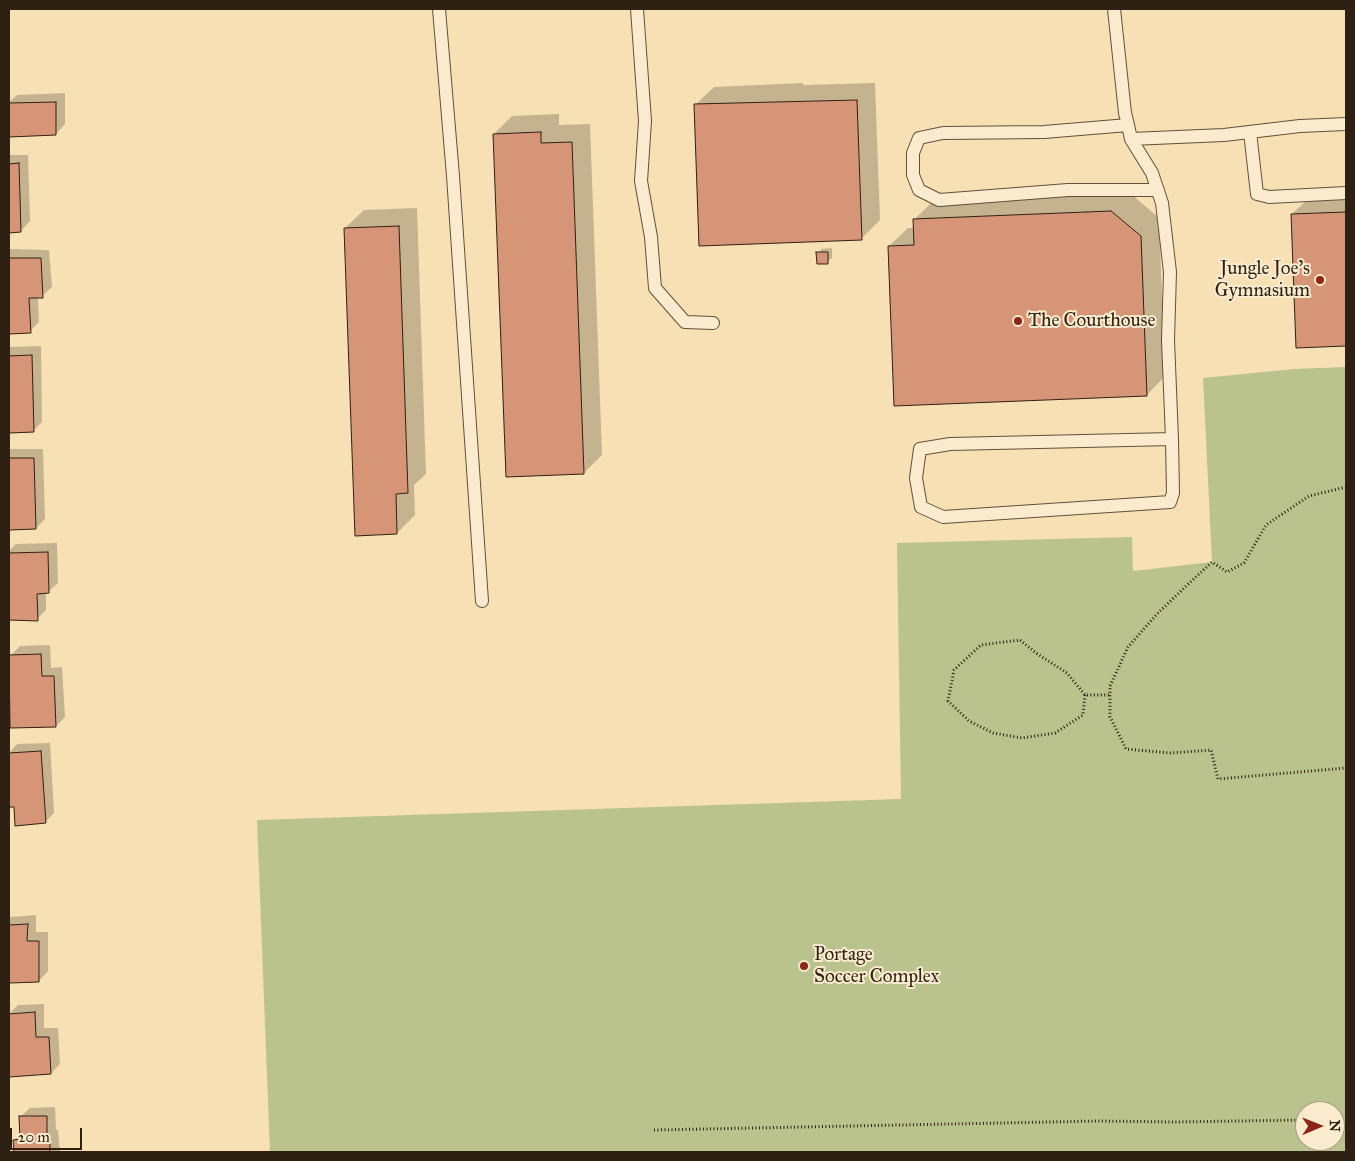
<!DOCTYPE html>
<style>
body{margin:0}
#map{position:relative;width:1355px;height:1161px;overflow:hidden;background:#f7e0b3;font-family:"IM FELL Great Primer",serif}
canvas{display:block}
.frame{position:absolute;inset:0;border:10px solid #2e2013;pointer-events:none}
.north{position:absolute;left:1295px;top:1101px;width:50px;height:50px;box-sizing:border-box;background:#faebce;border:1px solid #a89a83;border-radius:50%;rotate:89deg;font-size:14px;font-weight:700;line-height:20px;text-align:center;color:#2e2013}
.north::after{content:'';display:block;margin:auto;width:18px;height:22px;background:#8f2418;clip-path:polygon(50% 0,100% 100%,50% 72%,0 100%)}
.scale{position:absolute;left:10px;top:1128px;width:72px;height:22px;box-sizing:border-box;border:2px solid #2e2013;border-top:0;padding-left:6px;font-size:15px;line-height:18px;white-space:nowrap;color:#2e2013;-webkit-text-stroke:4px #faebce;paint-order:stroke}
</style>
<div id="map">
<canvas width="1355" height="1161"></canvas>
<div class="frame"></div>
<div class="north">N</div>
<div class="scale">20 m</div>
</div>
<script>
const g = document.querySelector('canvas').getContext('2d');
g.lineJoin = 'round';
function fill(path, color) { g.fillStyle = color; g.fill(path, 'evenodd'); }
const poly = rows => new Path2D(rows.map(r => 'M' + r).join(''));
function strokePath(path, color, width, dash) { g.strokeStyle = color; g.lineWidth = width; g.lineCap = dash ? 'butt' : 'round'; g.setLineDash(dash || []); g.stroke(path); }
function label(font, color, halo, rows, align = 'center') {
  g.font = font + ' "IM FELL Great Primer",serif'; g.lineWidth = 4; g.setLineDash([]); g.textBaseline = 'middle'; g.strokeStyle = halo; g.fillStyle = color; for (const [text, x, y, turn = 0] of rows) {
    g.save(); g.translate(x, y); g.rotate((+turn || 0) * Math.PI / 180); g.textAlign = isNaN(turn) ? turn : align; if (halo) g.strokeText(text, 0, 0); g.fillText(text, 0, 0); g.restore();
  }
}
fill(poly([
 [1346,367,1346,1152,270,1152,257,820,901,799,897,543,1132,537,1133,571,1212,562,1203,378,1294,369],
 [1305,1111,1335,1111,1335,1141,1305,1141]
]), '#bac38e');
fill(poly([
 [803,83,803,85,875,83,880,220,861,239,695,105,714,87],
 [65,93,65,124,56,134,9,136,9,102,17,95],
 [559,114,559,125,590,124,602,455,584,473,494,134,512,116],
 [9,155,28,155,30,221,21,231,9,232],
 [1130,193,1159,218,1165,376,1147,395,889,246,908,228,915,228,915,219,933,201],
 [1346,194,1346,345,1298,347,1292,214,1311,196],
 [417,208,426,474,414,485,415,515,397,533,345,228,364,210],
 [832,248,832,258,827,262,818,253,822,249],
 [9,249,49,250,52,287,42,296,38,296,39,322,30,331,9,333],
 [41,346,42,422,33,431,9,432,9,347],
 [9,449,43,449,45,519,36,528,9,528],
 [57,543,58,583,48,592,46,592,46,610,37,619,9,619,9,551,16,544],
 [50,645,51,668,62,667,65,717,56,726,10,656,20,646],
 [50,743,54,813,45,822,15,805,11,805,9,753,17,744],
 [36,915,36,932,48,932,48,971,39,981,9,981,9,918,11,917],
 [44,1004,44,1028,58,1028,60,1064,51,1073,10,1076,9,1014,18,1005],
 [55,1107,56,1130,58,1130,60,1152,15,1152,14,1140,21,1134,20,1117,30,1108]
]), '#0003');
const building = poly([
 [857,100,862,240,699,246,694,104,857,100],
 [56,102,56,135,9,137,9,103,56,102],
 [541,132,541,143,572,142,584,474,506,477,493,134,541,132],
 [19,163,21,232,9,233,9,164,19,163],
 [1111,211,1141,236,1147,396,894,406,888,246,914,245,913,219,1111,211],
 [1346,212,1346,346,1296,348,1291,214,1346,212],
 [399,226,408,493,396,494,397,534,355,536,344,228,399,226],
 [816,252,828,252,828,264,817,264,816,252],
 [9,258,41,258,43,298,29,298,31,333,9,334,9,258],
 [32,355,34,432,9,433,9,356,32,355],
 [9,458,34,458,36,529,9,530,9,458],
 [48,552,49,593,37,594,38,621,9,620,9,553,48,552],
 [41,654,42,676,54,676,56,727,10,728,9,655,41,654],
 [41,751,46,823,15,826,14,807,9,807,9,753,41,751],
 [28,924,27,941,39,941,39,982,9,983,9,925,28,924],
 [35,1012,36,1037,49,1037,51,1074,9,1077,9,1014,35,1012],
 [19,1116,47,1116,47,1139,50,1138,50,1152,14,1152,13,1140,20,1139,19,1116]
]);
fill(building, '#d79578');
strokePath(building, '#2e2013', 1);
const service = poly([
 [439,9,453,176,482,601],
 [637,9,645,121,641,181,651,237,655,288,685,322,713,323],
 [1114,9,1125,113,1128,125,1131,139,1152,173,1162,203,1170,272,1168,340,1172,439,1173,493,1170,502,943,517,921,507,916,478,920,449,950,444,1172,439],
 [1128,125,1044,132,943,133,919,138,913,153,913,175,919,190,939,200,1068,190,1158,190],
 [1250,132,1257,194,1269,197,1346,193],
 [1131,139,1224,135,1300,126,1346,124]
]);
strokePath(service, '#60503b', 14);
strokePath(poly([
 [1346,487,1309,496,1266,525,1244,563,1227,572,1212,562,1184,588,1157,614,1128,647,1110,686,1110,717,1126,749,1170,753,1211,750,1218,779,1346,768],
 [1085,695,1083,715,1055,733,1022,738,993,733,969,721,948,701,954,670,981,645,1020,640,1036,653,1067,673,1085,695,1110,695],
 [1335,1119,1346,1118],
 [654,1130,1099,1121,1173,1122,1305,1120]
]), '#2e2013', 3, [1, 2.5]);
strokePath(service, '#faebce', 12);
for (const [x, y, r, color] of [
 [1320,280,5,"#8f2418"],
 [1018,321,5,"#8f2418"],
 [804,966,5,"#8f2418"]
]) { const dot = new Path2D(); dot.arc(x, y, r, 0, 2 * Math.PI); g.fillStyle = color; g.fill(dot); strokePath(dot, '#faebce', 2); }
label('19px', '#2e2013', '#faebce', [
 ["Jungle Joe's",1310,269,"right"],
 ["Gymnasium",1310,291,"right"],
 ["The Courthouse",1028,321],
 ["Portage",814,955],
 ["Soccer Complex",814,977]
], 'left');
</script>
